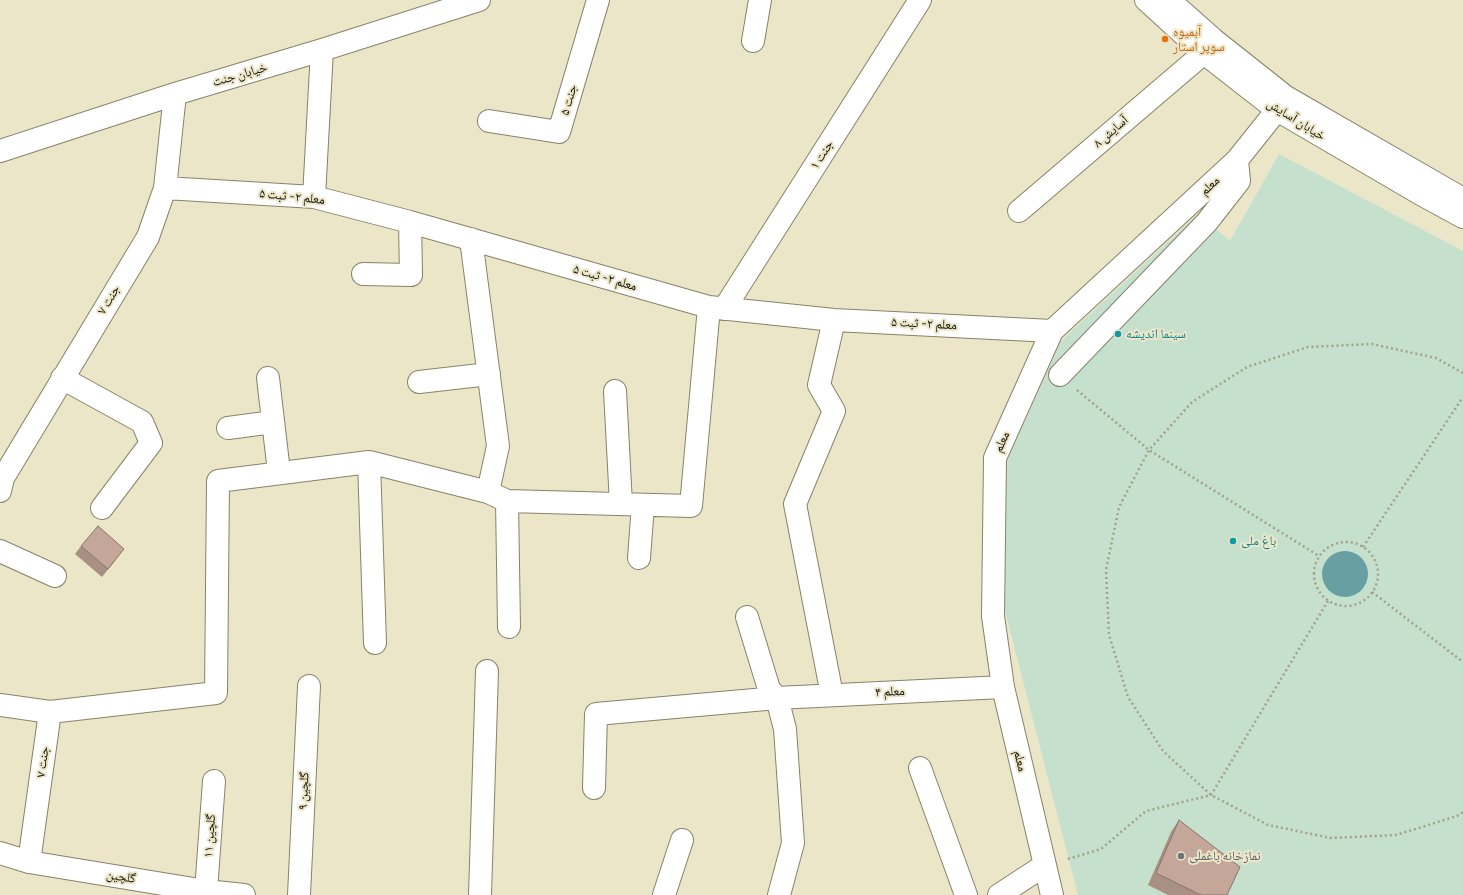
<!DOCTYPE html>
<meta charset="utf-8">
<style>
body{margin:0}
canvas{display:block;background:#ece6c9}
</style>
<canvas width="1463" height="895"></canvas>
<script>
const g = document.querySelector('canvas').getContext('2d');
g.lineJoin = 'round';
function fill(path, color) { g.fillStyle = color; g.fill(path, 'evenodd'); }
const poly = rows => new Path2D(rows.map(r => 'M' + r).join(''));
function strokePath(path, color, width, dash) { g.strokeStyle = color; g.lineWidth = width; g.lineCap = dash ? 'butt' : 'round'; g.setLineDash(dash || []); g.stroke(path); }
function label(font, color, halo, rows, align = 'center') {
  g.font = font + ' Bitter,"Noto Naskh Arabic",serif'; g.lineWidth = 4; g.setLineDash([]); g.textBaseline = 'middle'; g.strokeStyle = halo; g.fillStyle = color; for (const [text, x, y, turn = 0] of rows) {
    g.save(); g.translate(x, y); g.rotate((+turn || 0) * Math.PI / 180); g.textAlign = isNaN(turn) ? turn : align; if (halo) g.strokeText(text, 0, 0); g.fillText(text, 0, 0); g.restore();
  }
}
fill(poly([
 [1279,154,1463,251,1463,895,1078,895,1005,611,1002,472,1061,341,1198,214,1230,241]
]), '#c5e0cd');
fill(poly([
 '1322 574a23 23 0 1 1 46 0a23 23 0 1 1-46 0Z'
]), '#679fa2');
const minor = poly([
 [1146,0,1204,53,1277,110,1419,193,1463,217],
 [1169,0,1214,40,1286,97,1463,199],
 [753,41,760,0],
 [489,121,559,132,598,0],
 [0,151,175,94,322,50,479,0],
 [165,188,314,197,410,222,709,307,834,320,1052,331],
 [314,197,322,50],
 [1019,211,1204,53],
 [471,239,498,446,488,492],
 [363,274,411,275,410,222],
 [724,309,920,0],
 [1060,375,1207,222,1239,181,1237,160],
 [62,378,142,422,151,443,102,508],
 [268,378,279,472],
 [419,382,489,374],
 [615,391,621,504],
 [228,428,273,422],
 [369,462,375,643],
 [0,491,3,478,148,237,165,188,175,94],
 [507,501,509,627],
 [0,551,55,576],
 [639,558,643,505],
 [747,617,769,689,777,698,785,729,793,843,779,895],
 [832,695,795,504,834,411,819,385,834,320],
 [0,705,50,712,29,862],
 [50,712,216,693,218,481,369,462,488,492,507,501,691,506,709,307],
 [920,768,966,895],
 [594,788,596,714,777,698,1003,687],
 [0,853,29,862,206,891,244,895],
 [206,891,214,781],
 [299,895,309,686],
 [480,895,487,671],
 [664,895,682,840],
 [999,895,1045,865],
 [1052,895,1003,687,993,616,995,458,1052,331,1237,160,1277,110]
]);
strokePath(minor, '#888268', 24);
strokePath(poly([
 [1463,373,1436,358,1372,344,1308,347,1247,367,1192,402,1149,450,1119,507,1106,570,1109,635,1128,697,1163,751,1211,795,1268,825,1331,838,1396,835,1457,816,1463,812],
 [1077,390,1149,450,1319,556],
 '1314 574a32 32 0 1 1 64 0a32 32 0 1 1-64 0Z',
 [1363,547,1463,397],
 [1372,592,1463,662],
 [1068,859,1101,849,1146,811,1211,795,1328,601]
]), '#a5a08a', 2.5, [2, 3]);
strokePath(minor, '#fff', 22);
fill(poly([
 [81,546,118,557,102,577,75,554],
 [1179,820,1227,895,1168,895,1148,885,1171,832]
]), '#a99084');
const building = poly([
 [98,526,124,549,108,569,81,546,98,526],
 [1179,820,1240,867,1227,895,1201,895,1156,873,1179,820]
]);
fill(building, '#c4a799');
strokePath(building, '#89756b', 1);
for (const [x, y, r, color] of [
 [1165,39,4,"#e8710a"],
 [1118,334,4,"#0f9aa8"],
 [1233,541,4,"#0f9aa8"],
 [1181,856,4,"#6b7280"]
]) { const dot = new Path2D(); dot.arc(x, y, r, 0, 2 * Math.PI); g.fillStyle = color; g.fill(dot); strokePath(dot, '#ece6c9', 1.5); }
label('13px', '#c56008', '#ece6c9', [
 ["آبمیوه",1173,32],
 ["سوپر استار",1173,47]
], 'left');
label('13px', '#131107', '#ece6c9', [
 ["خیابان جنت",240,75,-16],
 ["جنت ۵",569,100,-74],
 ["خیابان آسایش",1296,120,32],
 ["آسایش ۸",1111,132,-41],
 ["جنت ۱",822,155,-58],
 ["معلم",1210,186,-43],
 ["معلم ۲- ثبت ۵",292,197,6],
 ["معلم ۲- ثبت ۵",605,278,16],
 ["جنت ۷",109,300,-59],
 ["معلم ۲- ثبت ۵",924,324,3],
 ["معلم",1002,442,-66],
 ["معلم ۴",890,692,-2],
 ["معلم",1020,761,77],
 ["جنت ۷",43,762,-82],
 ["گلچین ۹",304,791,-87],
 ["گلچین ۱۱",210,836,-86],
 ["گلچین",121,877,9]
]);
label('13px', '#0d838f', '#ece6c9', [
 ["سینما اندیشه",1126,334],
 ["باغ ملی",1241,541]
], 'left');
label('13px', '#5b616d', '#ece6c9', [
 ["نمازخانه باغملی",1189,856]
], 'left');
</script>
